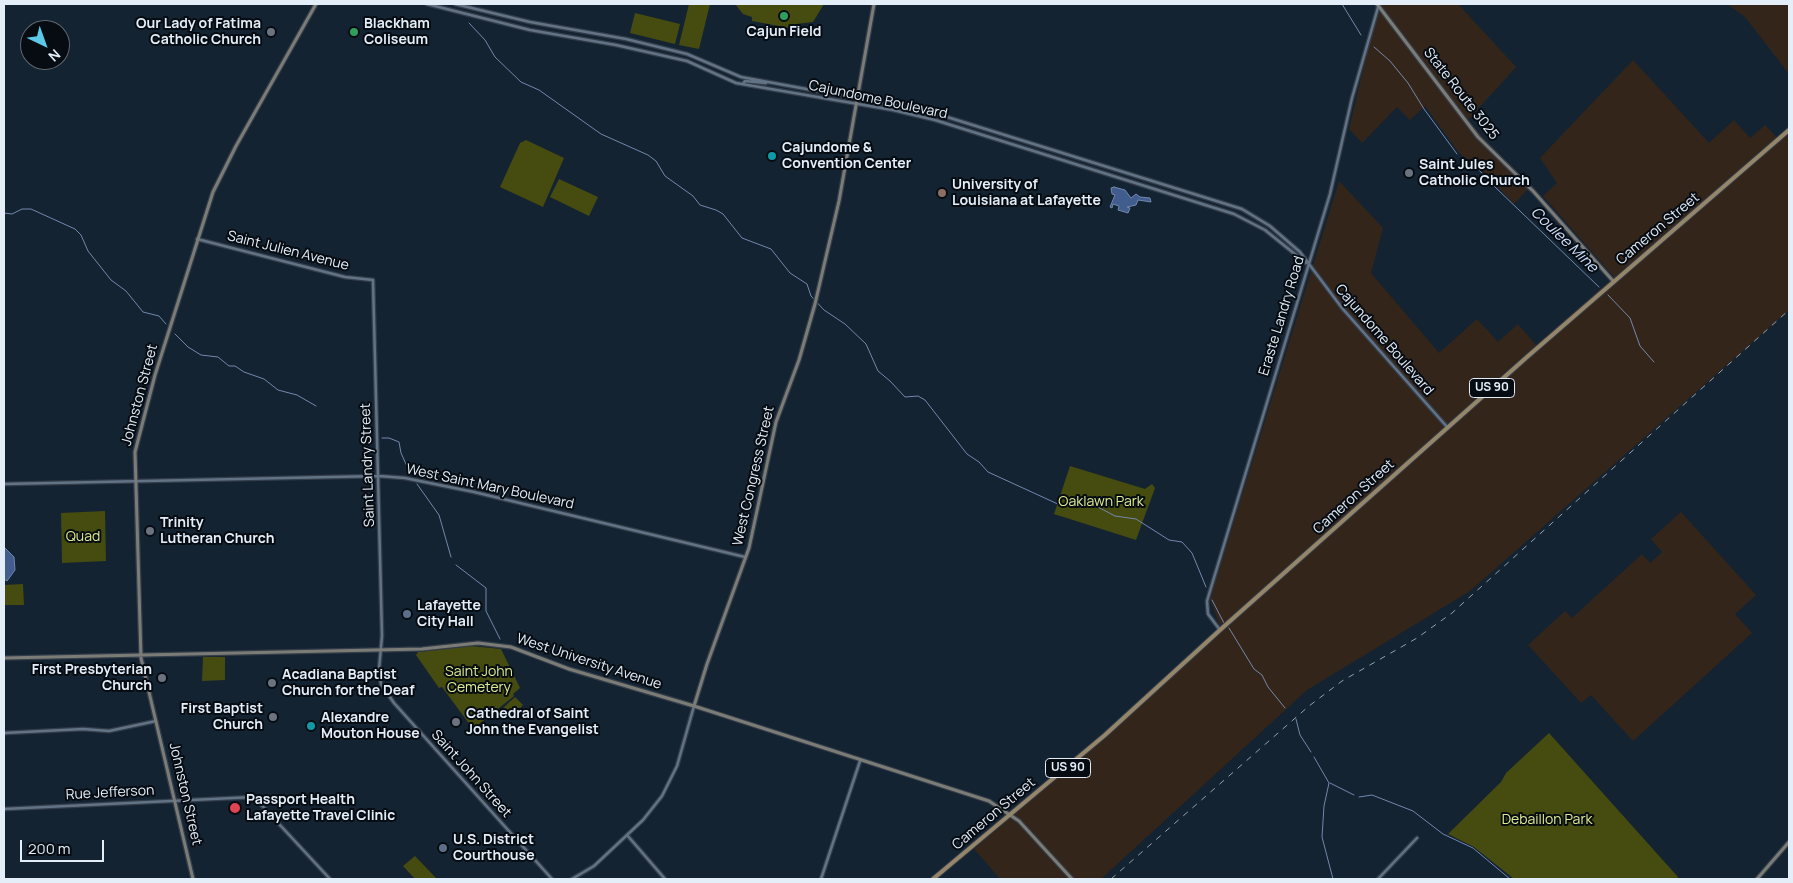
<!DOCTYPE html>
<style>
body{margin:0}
#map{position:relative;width:1793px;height:883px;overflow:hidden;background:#142332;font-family:Manrope,sans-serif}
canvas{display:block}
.frame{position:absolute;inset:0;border:5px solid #e4eef9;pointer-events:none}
.north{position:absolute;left:20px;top:20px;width:50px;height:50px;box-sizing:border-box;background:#060c12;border:1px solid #5f666e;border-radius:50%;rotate:138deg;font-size:14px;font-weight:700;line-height:20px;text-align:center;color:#e4eef9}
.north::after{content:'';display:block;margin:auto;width:18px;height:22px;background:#5ac8e6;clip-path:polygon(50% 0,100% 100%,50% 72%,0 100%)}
.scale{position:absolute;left:20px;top:840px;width:84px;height:22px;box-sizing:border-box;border:2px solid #e4eef9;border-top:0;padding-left:6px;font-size:15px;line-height:18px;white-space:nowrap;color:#e4eef9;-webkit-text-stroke:4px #060c12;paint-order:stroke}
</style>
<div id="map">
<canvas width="1793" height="883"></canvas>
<div class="frame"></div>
<div class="north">N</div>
<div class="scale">200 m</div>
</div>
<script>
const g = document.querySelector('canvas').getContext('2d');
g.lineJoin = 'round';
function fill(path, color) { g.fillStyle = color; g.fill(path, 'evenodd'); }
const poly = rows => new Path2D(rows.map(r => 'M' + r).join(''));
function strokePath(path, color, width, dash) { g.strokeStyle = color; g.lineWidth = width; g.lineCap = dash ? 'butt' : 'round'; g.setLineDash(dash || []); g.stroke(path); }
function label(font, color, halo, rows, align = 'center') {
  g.font = font + ' Manrope,sans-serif'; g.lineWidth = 4; g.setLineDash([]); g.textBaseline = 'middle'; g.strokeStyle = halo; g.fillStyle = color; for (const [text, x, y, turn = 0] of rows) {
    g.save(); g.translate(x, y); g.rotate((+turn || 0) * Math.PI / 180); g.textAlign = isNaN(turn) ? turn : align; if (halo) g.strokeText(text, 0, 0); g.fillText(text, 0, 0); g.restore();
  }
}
fill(poly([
 [1377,4,1458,4,1516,67,1468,120,1528,189,1514,204,1480,168,1459,153,1425,106,1410,120,1397,107,1362,143,1349,129,1378,6],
 [1727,4,1789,4,1789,74,1745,17],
 [1633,60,1709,143,1734,120,1750,138,1765,125,1780,141,1789,133,1789,310,1470,591,1307,690,1101,879,1000,879,974,849,1222,632,1210,599,1339,181,1383,228,1371,273,1439,353,1477,319,1498,342,1518,324,1536,345,1614,277,1543,196,1557,183,1540,158],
 [1681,512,1756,595,1735,614,1752,633,1633,741,1591,695,1581,703,1528,645,1565,611,1572,618,1642,554,1650,563,1662,552,1651,539]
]), '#34251a');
fill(poly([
 [689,4,710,4,699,49,679,45],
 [735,4,824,4,813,22,796,24,795,29,752,21,752,17,743,14],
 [635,13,680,24,675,44,630,33],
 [526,140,564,158,543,207,500,187,520,143],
 [559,179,598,197,589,216,550,197],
 [1070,466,1145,489,1152,484,1155,488,1136,540,1054,514],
 [105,511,106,561,62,563,61,513],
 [23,584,24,605,4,605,4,585],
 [471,646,501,649,520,688,513,694,514,696,473,729,442,687,439,688,416,655,418,652],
 [203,657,225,657,225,680,202,681],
 [515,697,523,705,517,712,519,715,513,720,503,708],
 [1549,733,1678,877,1677,879,1514,879,1474,847,1448,834,1501,782,1506,773],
 [415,856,437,879,415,879,403,866]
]), '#464b0f');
const water = poly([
 [1114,187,1125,190,1131,198,1136,194,1140,197,1150,198,1151,202,1138,200,1136,205,1127,207,1130,208,1128,213,1118,210,1119,206,1113,204,1112,208,1110,207,1115,195,1112,194,1111,188,1114,187],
 [4,547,14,557,15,570,7,581,4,579,4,547]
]);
fill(water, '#415d8e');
strokePath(water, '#7288ae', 1);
strokePath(poly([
 [1342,4,1361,35],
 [469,23,485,40,495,57,521,82,539,90,601,134,648,155,656,161,665,176,693,196,700,205,716,210,723,214,742,238,771,249,790,273,807,284,811,296,824,310,845,324,866,344,878,371,890,381,905,397,918,396,925,400,967,454,979,462,988,472,1060,505,1096,506,1115,516,1136,519,1169,540,1182,542,1192,553,1206,587],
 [1374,47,1390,61,1408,83,1424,109,1457,154],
 [1462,158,1479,170,1490,182],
 [1494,186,1599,287],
 [4,213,12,214,22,209,31,209,75,229,81,235,88,251,111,280,126,291,143,312,159,316,166,324],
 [1608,295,1630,318,1640,346,1654,362],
 [175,334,188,347,201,355,218,357,229,366,235,366,244,372,264,379,278,390,297,395,316,406],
 [382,438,389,438,399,442,401,453,410,473],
 [417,484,439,515,451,557],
 [456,565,486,588,486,611,500,639],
 [1212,600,1224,623],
 [1229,628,1254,669,1262,675,1268,687,1285,708],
 [1296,719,1300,735,1311,752],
 [1314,757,1329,783,1324,806,1322,837,1333,879],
 [1330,783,1354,795],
 [1359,797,1372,795,1413,811,1443,834,1473,848,1510,879]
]), '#7288ae', 1);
const tertiary = poly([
 [427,4,530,30,616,45,687,61,736,83,893,110,935,120,1234,214,1265,230,1306,263],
 [455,4,530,22,626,39,687,54,741,77,931,112,1242,209,1270,226,1300,252,1342,308,1448,428],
 [743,84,745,81,766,83],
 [197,239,345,277,373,280,382,636,379,669,381,684,394,703,552,879],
 [4,484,379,476,405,478,474,492,745,557],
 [1220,630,1208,614,1207,601,1330,194,1352,98,1379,4],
 [4,733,83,729,109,731,156,721],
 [4,809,254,797,330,879],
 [627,835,665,879],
 [572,879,594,866,643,820,662,796,677,766,694,706],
 [821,879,860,761],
 [1378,879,1417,838]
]);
const secondary = poly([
 [1377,4,1478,137,1533,191,1614,282],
 [4,658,422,649,478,643,511,647,569,669,694,706,989,801,1019,821,1072,879],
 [694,706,707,664,749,548,776,422,799,360,815,304,839,201,874,4],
 [193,879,141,658,135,452,155,375,213,192,236,146,316,4],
 [1757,879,1789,842]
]);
const primary = poly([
 [933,879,1105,735,1220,630,1527,357,1789,130]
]);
strokePath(tertiary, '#343d4a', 5);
strokePath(secondary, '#343d4a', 5.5);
strokePath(primary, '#343d4a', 6);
strokePath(tertiary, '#627386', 2.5);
strokePath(secondary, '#7c7c77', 3);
strokePath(primary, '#958669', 4);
strokePath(poly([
 [1111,879,1309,706,1342,681,1417,638,1452,613,1789,310]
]), '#94a0ac', 1, [6, 6]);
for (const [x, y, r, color] of [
 [784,16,5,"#2e9e5b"],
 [271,32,5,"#6b7280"],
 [354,32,5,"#2e9e5b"],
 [772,156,5,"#0f9aa8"],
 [1409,173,5,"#6b7280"],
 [942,193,5,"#8d6e63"],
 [150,531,5,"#6b7280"],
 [407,614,5,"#5c6f8a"],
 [162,678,5,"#6b7280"],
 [272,683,5,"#6b7280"],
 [273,717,5,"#6b7280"],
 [456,722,5,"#6b7280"],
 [311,726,5,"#0f9aa8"],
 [235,808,6,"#e0444e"],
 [443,848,5,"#5c6f8a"]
]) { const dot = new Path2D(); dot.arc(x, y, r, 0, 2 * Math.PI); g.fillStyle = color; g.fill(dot); strokePath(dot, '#060c12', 2); }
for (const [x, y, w] of [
 [1492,388,45],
 [1068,768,45]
]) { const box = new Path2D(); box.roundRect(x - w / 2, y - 9.5, w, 19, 4); g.fillStyle = '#060c12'; g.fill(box); strokePath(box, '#e4eef9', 1); }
label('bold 12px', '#e4eef9', null, [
 ["US 90",1492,388],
 ["US 90",1068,768]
]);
label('bold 14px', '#e4eef9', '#060c12', [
 ["Our Lady of Fatima",261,24,"right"],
 ["Catholic Church",261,40,"right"],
 ["Blackham",364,24],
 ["Coliseum",364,40],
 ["Cajun Field",784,32,"center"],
 ["Cajundome &",782,148],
 ["Convention Center",782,164],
 ["Saint Jules",1419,165],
 ["Catholic Church",1419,181],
 ["University of",952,185],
 ["Louisiana at Lafayette",952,201],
 ["Trinity",160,523],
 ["Lutheran Church",160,539],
 ["Lafayette",417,606],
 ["City Hall",417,622],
 ["First Presbyterian",152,670,"right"],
 ["Church",152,686,"right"],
 ["Acadiana Baptist",282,675],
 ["Church for the Deaf",282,691],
 ["First Baptist",263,709,"right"],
 ["Church",263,725,"right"],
 ["Cathedral of Saint",466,714],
 ["John the Evangelist",466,730],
 ["Alexandre",321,718],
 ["Mouton House",321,734],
 ["Passport Health",246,800],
 ["Lafayette Travel Clinic",246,816],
 ["U.S. District",453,840],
 ["Courthouse",453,856]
], 'left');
label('14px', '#e4eef9', '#060c12', [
 ["State Route 3025",1461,94,52],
 ["Cajundome Boulevard",878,100,12],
 ["Cameron Street",1658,229,-40],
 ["Saint Julien Avenue",288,251,14],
 ["Eraste Landry Road",1282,316,-73],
 ["Cajundome Boulevard",1384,340,49],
 ["Johnston Street",140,395,-75],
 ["Saint Landry Street",368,465,-92],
 ["West Congress Street",754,476,-77],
 ["West Saint Mary Boulevard",490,487,12],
 ["Cameron Street",1354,497,-42],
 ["West University Avenue",589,662,18],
 ["Saint John Street",471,774,48],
 ["Rue Jefferson",110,793,-3],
 ["Johnston Street",185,794,77],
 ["Cameron Street",994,814,-40]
]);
label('14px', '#e0ec91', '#060c12', [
 ["Oaklawn Park",1101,502],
 ["Quad",83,537],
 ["Saint John",479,672],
 ["Cemetery",479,688],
 ["Debaillon Park",1547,820]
]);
label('italic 15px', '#cee0ff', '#060c12', [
 ["Coulee Mine",1564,240,44]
]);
</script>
